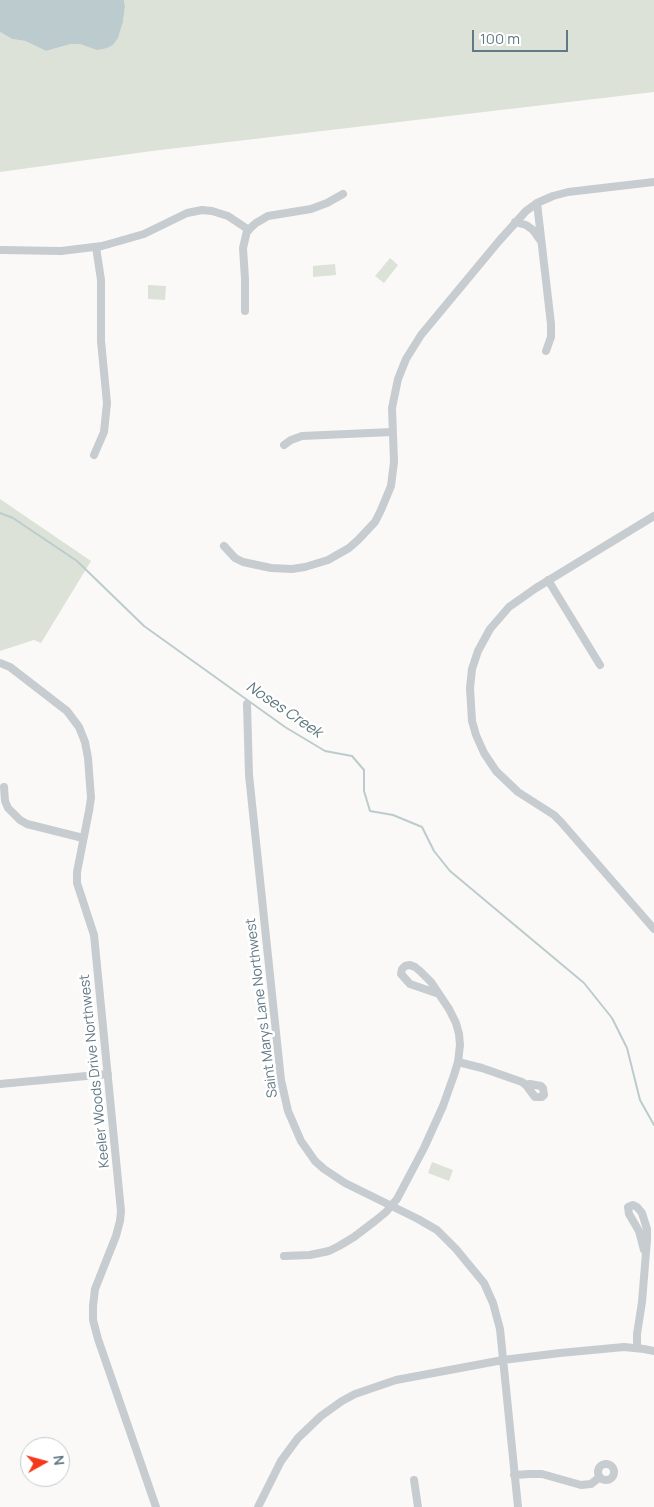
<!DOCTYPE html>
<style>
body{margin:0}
#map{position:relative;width:654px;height:1507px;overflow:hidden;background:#faf9f7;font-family:Manrope,sans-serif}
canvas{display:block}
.north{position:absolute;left:20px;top:1437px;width:50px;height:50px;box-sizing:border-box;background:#fff;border:1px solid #c0c9ce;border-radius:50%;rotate:83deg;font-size:14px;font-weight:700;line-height:20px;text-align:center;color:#617985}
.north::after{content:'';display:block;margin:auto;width:18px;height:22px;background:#f5371c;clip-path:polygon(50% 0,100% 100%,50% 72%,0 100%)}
.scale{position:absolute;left:472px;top:30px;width:96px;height:22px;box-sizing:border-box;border:2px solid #617985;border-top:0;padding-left:6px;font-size:15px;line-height:18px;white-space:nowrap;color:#617985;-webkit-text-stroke:4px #fff;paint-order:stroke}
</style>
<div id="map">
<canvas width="654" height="1507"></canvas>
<div class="north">N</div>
<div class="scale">100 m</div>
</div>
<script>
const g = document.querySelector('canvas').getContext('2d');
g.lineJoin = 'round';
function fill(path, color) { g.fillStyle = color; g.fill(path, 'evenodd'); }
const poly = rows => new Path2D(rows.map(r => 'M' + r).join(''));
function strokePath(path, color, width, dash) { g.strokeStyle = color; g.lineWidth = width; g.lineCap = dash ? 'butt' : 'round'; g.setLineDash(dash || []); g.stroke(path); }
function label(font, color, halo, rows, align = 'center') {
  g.font = font + ' Manrope,sans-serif'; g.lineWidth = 5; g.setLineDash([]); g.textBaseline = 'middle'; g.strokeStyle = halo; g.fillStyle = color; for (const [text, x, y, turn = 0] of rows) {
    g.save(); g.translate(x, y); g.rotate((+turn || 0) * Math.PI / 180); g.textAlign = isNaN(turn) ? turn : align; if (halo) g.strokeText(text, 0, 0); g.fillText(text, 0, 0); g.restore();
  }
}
fill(poly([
 [124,0,654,0,654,92,152,151,0,172,0,32,12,39,25,41,46,51,71,44,80,44,97,49,113,45,118,37,123,22,125,6],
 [390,258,398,265,384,283,375,276],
 [335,264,336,275,313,277,313,266],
 [148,285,166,286,165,300,148,299],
 [0,499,91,561,41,643,34,640,0,651],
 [432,1162,453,1170,449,1181,428,1173]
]), '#dce2d7');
fill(poly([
 [0,0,124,0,125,6,123,22,118,38,113,45,107,48,97,50,80,44,71,44,46,51,25,41,12,39,0,32]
]), '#bcccce');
strokePath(poly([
 [0,513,13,518,77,561,144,626,285,727,325,751,352,756,364,770,364,791,370,811,393,815,422,827,434,851,450,871,584,983,612,1018,627,1048,640,1100,654,1125]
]), '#bcccce', 2);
strokePath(poly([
 [537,203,551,324,551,337,546,351],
 [515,222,526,225,533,230,540,240],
 [0,250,61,251,102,246,144,234,187,213,202,210,212,211,228,216,249,230],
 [245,311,245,279,243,248,247,231,256,223,268,216,311,209,327,203,343,194],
 [284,445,291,440,302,436,392,432],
 [94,455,104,432,107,403,101,341,101,280,96,247],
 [654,516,536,588,509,607,490,629,478,651,472,669,470,688,472,721,476,735,484,753,496,771,518,792,554,815,561,822,654,929],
 [224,546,235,558,243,562,271,568,292,569,305,567,328,560,349,548,358,540,375,522,381,510,391,486,394,462,392,408,398,379,406,359,421,335,499,241,526,211,537,203,553,196,568,192,654,182],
 [548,580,600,665],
 [0,663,10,667,67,711,79,727,85,742,88,758,91,798,89,811,77,872,77,883,94,935,121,1211,120,1221,116,1236,95,1289,93,1306,93,1320,98,1339,156,1507],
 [247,704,249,775,281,1080,288,1111,301,1141,315,1161,324,1169,345,1183,418,1219,437,1230,456,1249,484,1283,493,1303,500,1329,518,1507],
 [4,787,5,801,8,808,20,820,27,824,83,838],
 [458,1062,482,1068,522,1082,526,1085,535,1097,542,1097,544,1095,543,1088,541,1086,530,1084,526,1085],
 [0,1084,108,1074],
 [284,1256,310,1255,329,1251,339,1246,354,1237,375,1221,386,1212,397,1199,424,1148,443,1106,454,1075,458,1062,460,1045,459,1034,456,1023,449,1009,431,982,420,971,415,967,410,965,405,966,402,969,401,974,410,984,439,994],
 [637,1348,637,1334,642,1302,647,1240,647,1229,642,1213,637,1207,633,1205,630,1206,628,1207,629,1214,639,1231,644,1250,646,1252],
 '598 1472a8 8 0 1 1 16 0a8 8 0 1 1-16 0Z',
 [514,1475,530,1474,542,1474,581,1485,591,1484,600,1477],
 [414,1480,418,1507],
 [258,1507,281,1461,298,1438,321,1416,342,1401,355,1394,396,1380,503,1360,560,1353,624,1347,644,1349,654,1351]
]), '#c6cccf', 8);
label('14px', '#617985', '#fff', [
 ["Saint Marys Lane Northwest",262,1008,-97],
 ["Keeler Woods Drive Northwest",95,1071,-96]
]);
label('italic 15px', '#5d787e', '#fff', [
 ["Noses Creek",284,710,34]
]);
</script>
